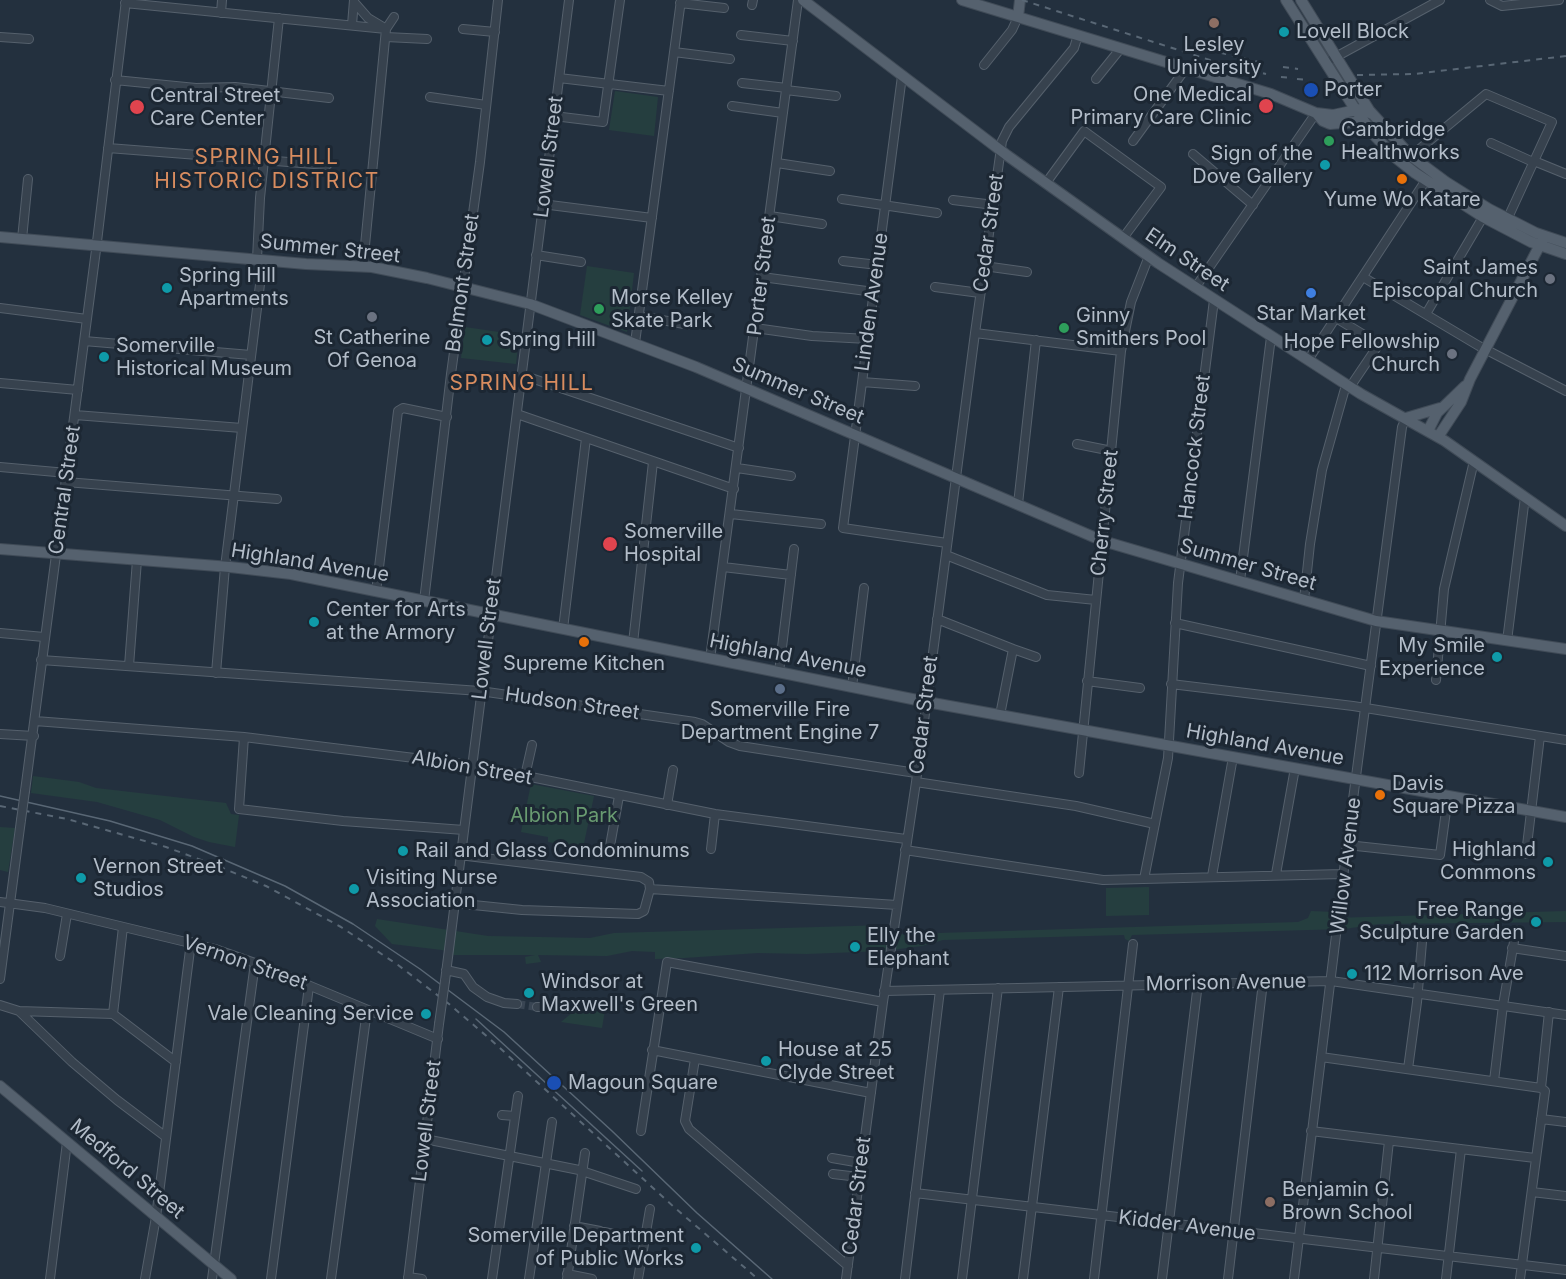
<!DOCTYPE html>
<style>
body{margin:0}
canvas{display:block;background:#23303e}
</style>
<canvas width="1566" height="1279"></canvas>
<script>
const g = document.querySelector('canvas').getContext('2d');
g.lineJoin = 'round';
function fill(path, color) { g.fillStyle = color; g.fill(path, 'evenodd'); }
const poly = rows => new Path2D(rows.map(r => 'M' + r).join(''));
function strokePath(path, color, width, dash) { g.strokeStyle = color; g.lineWidth = width; g.lineCap = dash ? 'butt' : 'round'; g.setLineDash(dash || []); g.stroke(path); }
function label(font, color, halo, rows, align = 'center') {
  g.font = font + ' Inter,sans-serif'; g.lineWidth = 6; g.setLineDash([]); g.textBaseline = 'middle'; g.strokeStyle = halo; g.fillStyle = color; for (const [text, x, y, turn = 0] of rows) {
    g.save(); g.translate(x, y); g.rotate((+turn || 0) * Math.PI / 180); g.textAlign = isNaN(turn) ? turn : align; if (halo) g.strokeText(text, 0, 0); g.fillText(text, 0, 0); g.restore();
  }
}
fill(poly([
 [615,91,658,97,654,136,609,130],
 [587,266,634,273,627,332,580,315],
 [465,327,519,335,516,364,461,358],
 [33,776,79,782,96,788,226,803,231,814,239,815,235,847,209,842,194,837,160,820,97,802,31,793],
 [531,784,594,796,583,848,548,842,548,837,521,832],
 [0,827,15,828,8,872,0,870],
 [1149,887,1149,915,1106,916,1106,888],
 [1311,911,1334,912,1334,918,1566,911,1566,922,1379,924,1344,929,1132,935,1129,941,1125,939,1124,935,943,940,922,946,884,951,806,954,758,953,684,958,655,959,655,952,632,951,607,956,538,955,541,962,526,964,525,957,535,955,454,955,442,950,392,944,375,926,377,919,488,936,590,938,614,933,887,925,897,934,929,935,939,933,1298,922,1308,918],
 [591,1002,606,1004,602,1028,561,1022,579,1007]
]), '#253e3f');
strokePath(poly([
 [517,1004,537,1007]
]), '#394553', 8, [8, 4]);
const minor = poly([
 [1490,0,1502,6,1559,0],
 [354,2,368,18,383,27],
 [125,3,386,29],
 [680,3,724,8],
 [752,5,753,0],
 [221,13,222,0],
 [352,25,354,0],
 [463,29,495,32],
 [741,35,793,41],
 [0,37,29,39],
 [386,37,427,39],
 [674,52,730,59],
 [1332,59,1440,0],
 [984,65,1012,30,1018,17],
 [902,76,843,528,947,543],
 [559,78,669,91],
 [1096,79,1121,48],
 [115,80,196,88,235,87,329,98],
 [742,83,787,88],
 [786,90,836,96],
 [430,97,486,105],
 [732,106,783,113],
 [554,116,603,122,620,0],
 [1133,141,1186,68],
 [1491,143,1533,162],
 [108,148,327,165],
 [1193,154,1253,205],
 [1411,156,1486,94,1552,122,1506,222],
 [1534,161,1566,174],
 [777,163,830,171],
 [1046,183,1084,131,1161,187,1123,238],
 [842,199,937,213],
 [953,200,994,205],
 [542,204,652,218],
 [770,216,822,224],
 [22,239,28,179],
 [536,255,581,262],
 [257,259,260,198,279,18],
 [843,261,878,265],
 [363,266,386,29,394,17],
 [984,266,1027,272],
 [762,277,874,292],
 [1363,277,1479,346,1566,391],
 [935,287,980,293],
 [1195,288,1316,113],
 [0,308,87,319],
 [1426,314,1483,217],
 [639,316,690,325],
 [1336,318,1379,344,1350,387],
 [755,328,812,336,868,339],
 [975,333,1121,351],
 [84,341,251,355],
 [635,343,681,0],
 [1308,360,1426,180],
 [522,375,739,448],
 [862,382,915,386],
 [0,383,78,390],
 [517,414,734,489],
 [75,415,242,428],
 [1077,444,1112,451],
 [0,467,67,473],
 [737,468,791,476],
 [66,482,277,499],
 [1018,504,1036,340],
 [731,514,821,524],
 [946,555,1047,595,1096,600],
 [723,567,791,575],
 [1240,581,1271,337],
 [376,592,398,411,403,408,447,417],
 [1304,600,1310,544,1322,470,1346,385],
 [424,601,451,374,480,162,498,0],
 [937,619,1013,649,1000,715],
 [1175,623,1371,666],
 [563,629,586,438],
 [0,633,44,637],
 [1507,641,1525,497],
 [633,643,653,462],
 [1013,649,1036,657],
 [710,659,798,0],
 [41,660,480,691,695,722,702,724,729,742,740,746,916,773],
 [129,666,137,560],
 [779,672,794,549],
 [216,673,225,567,263,260],
 [1436,680,1444,589,1474,461],
 [1087,681,1140,688],
 [1171,684,1353,706,1566,740],
 [852,687,864,588],
 [35,721,244,737,471,765,715,814,906,839],
 [0,734,34,736],
 [244,737,239,809,343,821,464,830],
 [1079,773,1121,351,1131,302,1149,256],
 [525,776,532,745],
 [916,782,1076,806,1155,824],
 [25,791,96,250,126,0],
 [667,805,673,770],
 [1347,845,1440,855,1448,796],
 [610,846,619,796],
 [711,849,715,814],
 [905,850,1103,880,1343,874],
 [1526,854,1540,736],
 [1276,874,1295,768],
 [1212,876,1233,757],
 [1144,879,1168,758,1178,583,1214,300],
 [650,889,897,905],
 [0,902,45,908,215,949,255,963,438,1039],
 [454,903,522,910,638,914,644,911,650,889,649,882,641,877,459,855],
 [1512,948,1566,956],
 [60,956,67,914],
 [446,970,464,974,473,987,487,997,504,1003,517,1004],
 [0,979,21,820],
 [445,981,569,0],
 [884,991,1331,981,1566,1015],
 [0,1005,19,1011,72,1062,117,1100,166,1137],
 [537,1007,544,1007],
 [19,1011,113,1014,176,1062],
 [113,1014,123,927],
 [652,1050,871,1093],
 [1321,1057,1541,1088,1545,1091,1520,1279],
 [695,1059,685,1121,689,1129,848,1266],
 [1408,1069,1417,1002,1422,942],
 [1494,1081,1503,1005,1516,930],
 [1541,1088,1549,1012],
 [502,1115,515,1116],
 [1541,1119,1566,1122],
 [641,1131,667,962,883,1002],
 [1311,1131,1535,1158],
 [425,1139,579,1170,636,1189],
 [832,1158,861,1163],
 [833,1174,859,1177],
 [1532,1192,1566,1196],
 [915,1193,1566,1270],
 [574,1226,600,1231],
 [604,1232,644,1240],
 [567,1274,592,1279],
 [408,1277,422,1279],
 [50,1279,67,1142],
 [145,1279,156,1217,191,942],
 [212,1279,255,963],
 [271,1279,309,986],
 [331,1279,367,1010],
 [408,1279,439,1024],
 [492,1279,518,1096],
 [529,1279,552,1122],
 [567,1279,585,1153],
 [638,1279,650,1209],
 [846,1279,883,1002,916,782,975,333,1002,141,1009,127,1074,48,1078,35],
 [905,1279,940,990],
 [962,1279,998,988],
 [1023,1279,1059,987],
 [1094,1279,1133,944],
 [1162,1279,1198,983],
 [1228,1279,1263,982],
 [1294,1279,1347,845,1402,427,1406,418],
 [1374,1279,1389,1141],
 [1446,1279,1461,1149]
]);
const major = poly([
 [803,0,1008,156,1158,263,1361,394,1445,441,1566,526],
 [962,0,1271,94,1316,113,1333,115,1361,109,1372,114],
 [1286,0,1355,109,1374,135,1396,158,1415,173,1483,217,1531,242,1566,254],
 [1301,0,1369,110,1411,156,1446,182,1489,209,1536,233,1566,243],
 [1018,17,1020,0],
 [1317,114,1323,121,1330,124,1355,122,1366,124],
 [0,237,306,264,372,267,427,278,530,304,696,367,1103,541,1376,621,1566,649],
 [1406,418,1440,408],
 [1428,431,1437,413,1465,386],
 [1438,437,1461,402,1470,379,1543,239],
 [0,549,230,567,291,574,927,702,1566,817],
 [0,1086,231,1279]
]);
strokePath(minor, '#55606c', 10);
strokePath(major, '#404b57', 12);
strokePath(minor, '#37424e', 8);
strokePath(major, '#55616e', 10);
strokePath(poly([
 [0,796,110,821,192,846,285,886,353,924,420,969,504,1032,612,1131,697,1213,772,1279],
 [476,1019,642,1171]
]), '#596775', 1.5);
strokePath(poly([
 [1022,0,1213,61,1266,74],
 [1197,47,1267,64],
 [1283,67,1298,69],
 [1357,75,1414,74,1566,56],
 [1281,77,1293,78],
 [1297,79,1309,80],
 [0,806,67,819,166,847,220,867,266,886,341,927,398,965,449,1004,490,1039,675,1208,758,1279]
]), '#596775', 2, [6, 6]);
const minorBridge = poly([
 [21,820,25,791],
 [439,1024,445,981]
]);
strokePath(minorBridge, '#55606c', 10, []);
strokePath(minorBridge, '#37424e', 8);
for (const [x, y, r, color] of [
 [1214,23,6,"#8d6e63"],
 [1284,32,6,"#0f9aa8"],
 [1311,90,8,"#1a4fb4"],
 [1266,106,8,"#e0444e"],
 [137,107,8,"#e0444e"],
 [1329,141,6,"#2e9e5b"],
 [1325,165,6,"#0f9aa8"],
 [1402,179,6,"#e8710a"],
 [1550,279,6,"#6b7280"],
 [167,288,6,"#0f9aa8"],
 [1311,293,6,"#3f7fe0"],
 [599,309,6,"#2e9e5b"],
 [372,317,6,"#6b7280"],
 [1064,328,6,"#2e9e5b"],
 [487,340,6,"#0f9aa8"],
 [1452,354,6,"#6b7280"],
 [104,357,6,"#0f9aa8"],
 [610,544,8,"#e0444e"],
 [314,622,6,"#0f9aa8"],
 [584,642,6,"#e8710a"],
 [1497,657,6,"#0f9aa8"],
 [780,689,6,"#5c6f8a"],
 [1380,795,6,"#e8710a"],
 [403,851,6,"#0f9aa8"],
 [1548,862,6,"#0f9aa8"],
 [81,878,6,"#0f9aa8"],
 [354,889,6,"#0f9aa8"],
 [1536,922,6,"#0f9aa8"],
 [855,947,6,"#0f9aa8"],
 [1352,974,6,"#0f9aa8"],
 [529,993,6,"#0f9aa8"],
 [426,1014,6,"#0f9aa8"],
 [766,1061,6,"#0f9aa8"],
 [554,1083,8,"#1a4fb4"],
 [1270,1202,6,"#8d6e63"],
 [696,1248,6,"#0f9aa8"]
]) { const dot = new Path2D(); dot.arc(x, y, r, 0, 2 * Math.PI); g.fillStyle = color; g.fill(dot); strokePath(dot, '#1c2733', 2); }
label('20px', '#b3bdc9', '#1c2733', [
 ["Lovell Block",1296,32],
 ["Lesley",1214,45,"center"],
 ["University",1214,68,"center"],
 ["Porter",1324,90],
 ["One Medical",1252,95,"right"],
 ["Primary Care Clinic",1252,118,"right"],
 ["Central Street",150,96],
 ["Care Center",150,119],
 ["Cambridge",1341,130],
 ["Healthworks",1341,153],
 ["Sign of the",1313,154,"right"],
 ["Dove Gallery",1313,177,"right"],
 ["Yume Wo Katare",1402,200,"center"],
 ["Saint James",1538,268,"right"],
 ["Episcopal Church",1538,291,"right"],
 ["Spring Hill",179,276],
 ["Apartments",179,299],
 ["Morse Kelley",611,298],
 ["Skate Park",611,321],
 ["Star Market",1311,314,"center"],
 ["Ginny",1076,316],
 ["Smithers Pool",1076,339],
 ["St Catherine",372,338,"center"],
 ["Of Genoa",372,361,"center"],
 ["Spring Hill",499,340],
 ["Hope Fellowship",1440,342,"right"],
 ["Church",1440,365,"right"],
 ["Somerville",116,346],
 ["Historical Museum",116,369],
 ["Somerville",624,532],
 ["Hospital",624,555],
 ["Center for Arts",326,610],
 ["at the Armory",326,633],
 ["My Smile",1485,646,"right"],
 ["Experience",1485,669,"right"],
 ["Supreme Kitchen",584,664,"center"],
 ["Somerville Fire",780,710,"center"],
 ["Department Engine 7",780,733,"center"],
 ["Davis",1392,784],
 ["Square Pizza",1392,807],
 ["Highland",1536,850,"right"],
 ["Commons",1536,873,"right"],
 ["Rail and Glass Condominums",415,851],
 ["Vernon Street",93,867],
 ["Studios",93,890],
 ["Visiting Nurse",366,878],
 ["Association",366,901],
 ["Free Range",1524,910,"right"],
 ["Sculpture Garden",1524,933,"right"],
 ["Elly the",867,936],
 ["Elephant",867,959],
 ["112 Morrison Ave",1364,974],
 ["Windsor at",541,982],
 ["Maxwell's Green",541,1005],
 ["Vale Cleaning Service",414,1014,"right"],
 ["House at 25",778,1050],
 ["Clyde Street",778,1073],
 ["Magoun Square",568,1083],
 ["Benjamin G.",1282,1190],
 ["Brown School",1282,1213],
 ["Somerville Department",684,1236,"right"],
 ["of Public Works",684,1259,"right"]
], 'left');
label('20px', '#b3bdc9', '#1c2733', [
 ["Lowell Street",549,157,-83],
 ["Cedar Street",989,233,-82],
 ["Summer Street",330,249,6],
 ["Elm Street",1187,260,34],
 ["Porter Street",762,276,-83],
 ["Belmont Street",463,283,-82],
 ["Linden Avenue",872,302,-82],
 ["Summer Street",798,391,23],
 ["Hancock Street",1195,447,-83],
 ["Central Street",65,490,-82],
 ["Cherry Street",1105,513,-84],
 ["Highland Avenue",310,563,9],
 ["Summer Street",1248,565,16],
 ["Lowell Street",487,639,-83],
 ["Highland Avenue",788,656,11],
 ["Hudson Street",572,704,8],
 ["Cedar Street",924,715,-83],
 ["Highland Avenue",1265,745,10],
 ["Albion Street",472,768,10],
 ["Willow Avenue",1346,866,-83],
 ["Vernon Street",245,963,19],
 ["Morrison Avenue",1226,983,-1],
 ["Lowell Street",427,1121,-83],
 ["Medford Street",127,1169,40],
 ["Cedar Street",857,1196,-83],
 ["Kidder Avenue",1187,1226,7]
]);
label('20px', '#699b71', '#1c2733', [
 ["Albion Park",564,816]
]);
g.letterSpacing = '1.5px';
label('21px', '#d88c5f', '#1c2733', [
 ["SPRING HILL",267,158],
 ["HISTORIC DISTRICT",267,182],
 ["SPRING HILL",522,384]
]);
g.letterSpacing = '0px';
</script>
